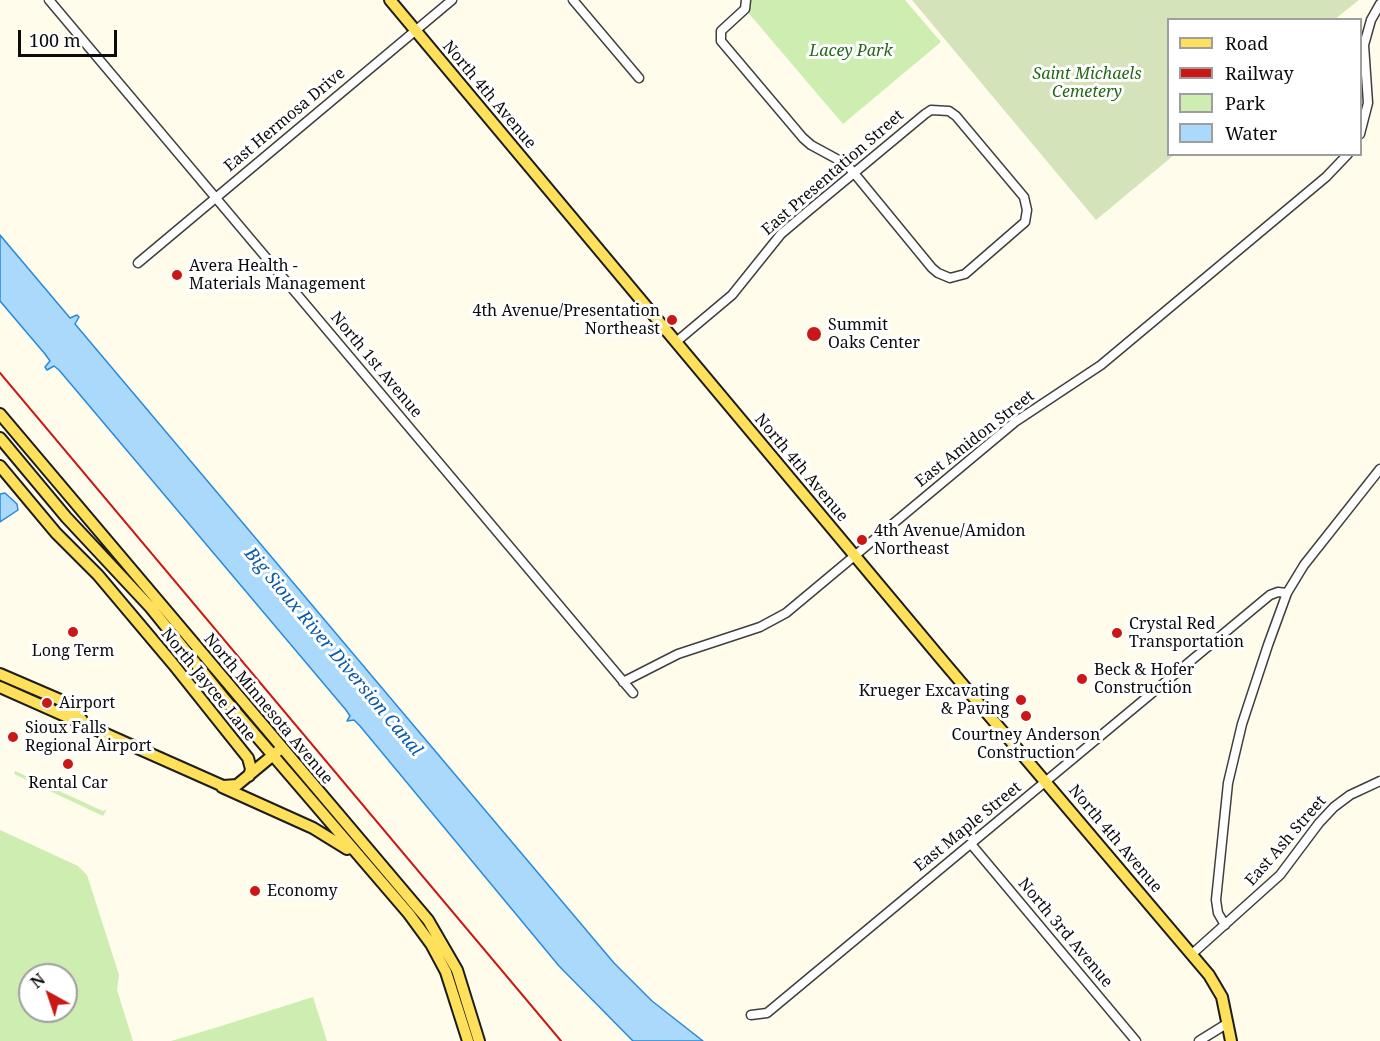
<!DOCTYPE html>
<style>
body{margin:0}
#map{position:relative;width:1380px;height:1041px;overflow:hidden;background:#fffceb;font-family:"Noto Serif",serif}
canvas{display:block}
.legend{position:absolute;left:1167px;top:18px;width:195px;height:138px;box-sizing:border-box;background:#fff;border:2px solid #9e9e9e;margin:0;padding:8px 10px;list-style:none;font-size:18px;color:#0c0c0c}
.legend li{display:flex;align-items:center;gap:12px;height:30px}
.legend b{width:30px;border:2px solid #9e9e9e}
.north{position:absolute;left:18px;top:963px;width:60px;height:60px;box-sizing:border-box;background:#fff;border:2px solid #9e9e9e;border-radius:50%;rotate:320deg;font-size:16px;font-weight:700;line-height:24px;text-align:center;color:#0c0c0c}
.north::after{content:'';display:block;margin:auto;width:21px;height:27px;background:#ca1816;clip-path:polygon(50% 0,100% 100%,50% 72%,0 100%)}
.scale{position:absolute;left:18px;top:30px;width:99px;height:27px;box-sizing:border-box;border:3px solid #0c0c0c;border-top:0;padding-left:8px;font-size:18px;line-height:21px;white-space:nowrap;color:#0c0c0c;-webkit-text-stroke:4px #fff;paint-order:stroke}
</style>
<div id="map">
<canvas width="1380" height="1041"></canvas>
<ul class="legend">
<li><b style="height:8px;background:#ffe05b"></b>Road</li>
<li><b style="height:8px;background:#ca1816"></b>Railway</li>
<li><b style="height:16px;background:#cdedb1"></b>Park</li>
<li><b style="height:16px;background:#aad9fc"></b>Water</li>
</ul>
<div class="north">N</div>
<div class="scale">100 m</div>
</div>
<script>
const g = document.querySelector('canvas').getContext('2d');
g.lineJoin = 'round';
function fill(path, color) { g.fillStyle = color; g.fill(path, 'evenodd'); }
const poly = rows => new Path2D(rows.map(r => 'M' + r).join(''));
function strokePath(path, color, width, dash) { g.strokeStyle = color; g.lineWidth = width; g.lineCap = dash ? 'butt' : 'round'; g.setLineDash(dash || []); g.stroke(path); }
function label(font, color, halo, rows, align = 'center') {
  g.font = font + ' "Noto Serif",serif'; g.lineWidth = 6; g.setLineDash([]); g.textBaseline = 'middle'; g.strokeStyle = halo; g.fillStyle = color; for (const [text, x, y, turn = 0] of rows) {
    g.save(); g.translate(x, y); g.rotate((+turn || 0) * Math.PI / 180); g.textAlign = isNaN(turn) ? turn : align; if (halo) g.strokeText(text, 0, 0); g.fillText(text, 0, 0); g.restore();
  }
}
fill(poly([
 [746,0,905,0,941,42,843,124,745,9],
 [15,771,103,811,107,809,103,816,14,774],
 [0,830,78,866,87,875,119,975,117,990,133,1041,0,1041],
 [30,975,66,975,66,1011,30,1011],
 [313,997,327,1041,171,1041,218,1027]
]), '#cdedb1');
fill(poly([
 [912,0,1359,0,1335,19,1168,20,1168,154,1174,155,1096,220]
]), '#d4e3ba');
const water = poly([
 [0,235,70,318,77,315,79,317,75,324,614,963,652,1001,703,1041,633,1041,559,966,360,726,354,720,347,721,350,716,346,710,59,370,54,366,47,370,45,367,50,361,45,354,0,301,0,235],
 [5,493,17,504,18,510,0,522,0,494,5,493]
]);
fill(water, '#aad9fc');
strokePath(water, '#298adb', 1.5);
const minor = poly([
 [49,0,633,693],
 [573,0,639,78],
 [1360,134,1368,103,1364,45,1371,20,1380,4],
 [138,263,452,0],
 [676,342,732,295,781,234,807,212,854,173,925,114,931,110,949,111,956,116,1024,197,1027,210,1025,222,965,274,950,278,938,273,932,268,854,173,846,164,811,145,803,138,721,41,721,31,745,9,746,0],
 [623,682,678,654,760,627,786,613,1015,422,1101,365,1326,177,1348,154],
 [971,844,1136,1041],
 [1225,925,1218,913,1216,900,1228,783,1242,724,1268,645,1287,593,1304,565,1380,469],
 [1192,954,1280,875,1319,823,1334,807,1350,795,1380,781],
 [751,1015,767,1013,1270,595,1278,592,1287,593],
 [1199,1041,1228,1023]
]);
const major = poly([
 [390,0,942,660,1209,975,1222,997,1231,1041],
 [0,414,428,920,457,970,479,1041],
 [0,438,66,517,151,608,222,696,409,914,431,944,446,972,468,1041],
 [0,466,56,533,98,575,173,664,248,758,251,769,249,776],
 [0,674,65,702,82,720],
 [0,687,223,786,237,785,278,751],
 [222,787,313,828,347,849]
]);
strokePath(minor, '#3f3f3f', 11);
strokePath(major, '#1d1d1d', 14);
strokePath(minor, '#fff', 8);
strokePath(major, '#ffe05b', 10);
strokePath(poly([
 [0,373,561,1041]
]), '#ca1816', 2);
for (const [x, y, r, color] of [
 [177,275,6,"#ca1816"],
 [672,320,6,"#ca1816"],
 [814,334,8,"#ca1816"],
 [862,540,6,"#ca1816"],
 [73,632,6,"#ca1816"],
 [1117,633,6,"#ca1816"],
 [1082,679,6,"#ca1816"],
 [1021,700,6,"#ca1816"],
 [47,703,6,"#ca1816"],
 [1026,716,6,"#ca1816"],
 [13,737,6,"#ca1816"],
 [68,764,6,"#ca1816"],
 [255,891,6,"#ca1816"]
]) { const dot = new Path2D(); dot.arc(x, y, r, 0, 2 * Math.PI); g.fillStyle = color; g.fill(dot); strokePath(dot, '#fff', 2); }
label('italic 16px', '#236a16', '#fff', [
 ["Lacey Park",851,51],
 ["Saint Michaels",1087,74],
 ["Cemetery",1087,92]
]);
label('16px', '#0c0c0c', '#fff', [
 ["North 4th Avenue",489,95,50],
 ["East Hermosa Drive",285,120,-40],
 ["East Presentation Street",833,173,-41],
 ["North 1st Avenue",376,365,50],
 ["East Amidon Street",975,439,-38],
 ["North 4th Avenue",801,468,50],
 ["North Jaycee Lane",208,685,51],
 ["North Minnesota Avenue",268,709,50],
 ["East Maple Street",968,827,-39],
 ["North 4th Avenue",1115,839,50],
 ["East Ash Street",1286,841,-49],
 ["North 3rd Avenue",1065,933,50]
]);
label('16px', '#0c0c0c', '#fff', [
 ["Avera Health -",189,266],
 ["Materials Management",189,284],
 ["4th Avenue/Presentation",660,311,"right"],
 ["Northeast",660,329,"right"],
 ["Summit",828,325],
 ["Oaks Center",828,343],
 ["4th Avenue/Amidon",874,531],
 ["Northeast",874,549],
 ["Crystal Red",1129,624],
 ["Transportation",1129,642],
 ["Long Term",73,651,"center"],
 ["Beck & Hofer",1094,670],
 ["Construction",1094,688],
 ["Krueger Excavating",1009,691,"right"],
 ["& Paving",1009,709,"right"],
 ["Airport",59,703],
 ["Sioux Falls",25,728],
 ["Regional Airport",25,746],
 ["Courtney Anderson",1026,735,"center"],
 ["Construction",1026,753,"center"],
 ["Rental Car",68,783,"center"],
 ["Economy",267,891]
], 'left');
label('italic 18px', '#095baa', '#fff', [
 ["Big Sioux River Diversion Canal",333,652,50]
]);
</script>
